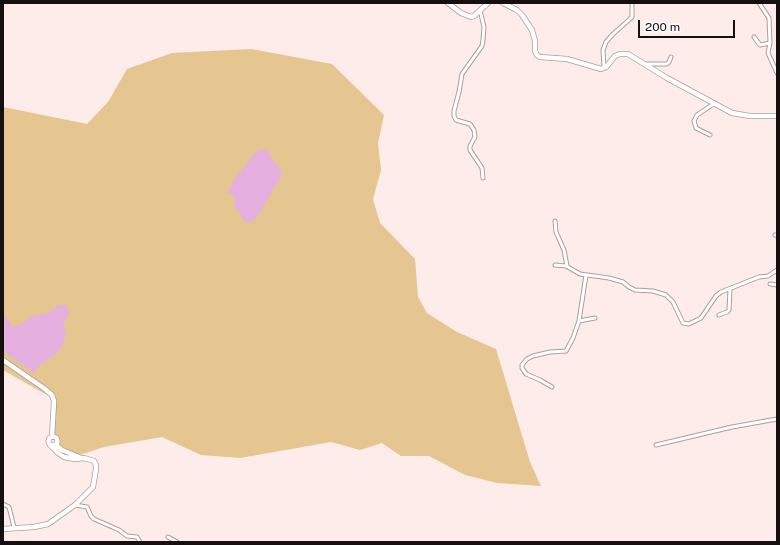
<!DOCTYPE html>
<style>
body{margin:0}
#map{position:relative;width:780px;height:545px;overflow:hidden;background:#fdecea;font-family:"Public Sans",sans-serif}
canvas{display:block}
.frame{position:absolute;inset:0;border:4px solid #150f0f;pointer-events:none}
.scale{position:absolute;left:638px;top:20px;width:97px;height:18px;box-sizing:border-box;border:2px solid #150f0f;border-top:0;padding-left:5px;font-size:12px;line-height:14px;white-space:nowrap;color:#150f0f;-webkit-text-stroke:3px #fefefe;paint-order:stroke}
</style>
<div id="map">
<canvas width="780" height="545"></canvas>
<div class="frame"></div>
<div class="scale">200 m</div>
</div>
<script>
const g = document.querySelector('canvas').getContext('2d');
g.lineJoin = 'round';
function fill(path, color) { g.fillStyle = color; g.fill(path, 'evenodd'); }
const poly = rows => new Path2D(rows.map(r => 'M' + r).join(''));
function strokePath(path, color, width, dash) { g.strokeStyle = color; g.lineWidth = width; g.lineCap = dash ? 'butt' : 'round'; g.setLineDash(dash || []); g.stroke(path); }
fill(poly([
 [251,49,332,64,384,115,378,143,381,170,373,199,380,223,415,259,418,297,427,313,457,332,496,349,530,462,541,486,497,483,465,475,429,456,401,456,382,443,360,450,331,442,240,458,201,455,162,437,104,447,73,457,61,453,54,435,54,399,3,370,3,107,87,124,108,102,127,69,172,53]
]), '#e5c590');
fill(poly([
 [266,149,282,172,280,180,275,186,265,204,255,219,250,223,243,220,240,213,235,208,234,196,227,192,238,175,256,152],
 [67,305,69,314,63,324,66,333,63,344,58,352,38,367,34,373,3,351,3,313,13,327,23,323,32,316,46,314,57,306]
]), '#e5afe0');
const street = poly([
 [759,3,769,18,770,43,768,53,777,73],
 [480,10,484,27,483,40,482,46,462,74,459,92,454,111,454,116,456,120,470,124,474,130,475,137,470,146,470,150,482,168,483,178],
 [754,37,760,45,770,43],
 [645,64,667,64,669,62,671,57],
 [604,68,603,50,606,42,613,34,630,19,632,17,632,3],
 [710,135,696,128,694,121,697,115,715,103],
 [555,221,556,232,564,250,567,266],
 [775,235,777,236],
 [555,265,566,266,580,274,609,278,623,282,629,287,635,290,653,291,666,295,673,302,683,323,689,324,701,318,716,296,721,292,759,277,768,276,777,270],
 [586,275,579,321,595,318],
 [770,284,777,285],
 [719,315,727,312,729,310,730,289],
 [552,387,540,380,526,374,522,368,522,365,527,359,533,356,550,352,566,351,573,338,579,321],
 [656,445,732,427,777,419],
 [3,504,9,507,14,527],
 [75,505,87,507,91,516,94,519,119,530,127,536,137,537,140,542],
 [168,537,177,542]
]);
const secondary = poly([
 [448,3,461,13,471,17,474,16,488,3],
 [503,3,517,10,522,15,532,30,535,41,535,51,537,55,540,57,567,59,601,69,606,67,615,56,620,54,628,54,667,78,732,113,750,116,777,116],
 [3,360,45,389,52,395,54,401,52,437],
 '48.5 441a4.5 4.5 0 1 1 9 0a4.5 4.5 0 1 1-9 0Z',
 [56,445,62,450,81,458],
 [3,529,34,527,48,524,75,505,93,487,96,469,96,465,94,461,84,458,74,459,64,457,58,453,50,445]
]);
strokePath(street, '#ae9e9c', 5);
strokePath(secondary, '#ae9e9c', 6);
strokePath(street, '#fff', 3);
strokePath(secondary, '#fff', 4.5);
</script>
